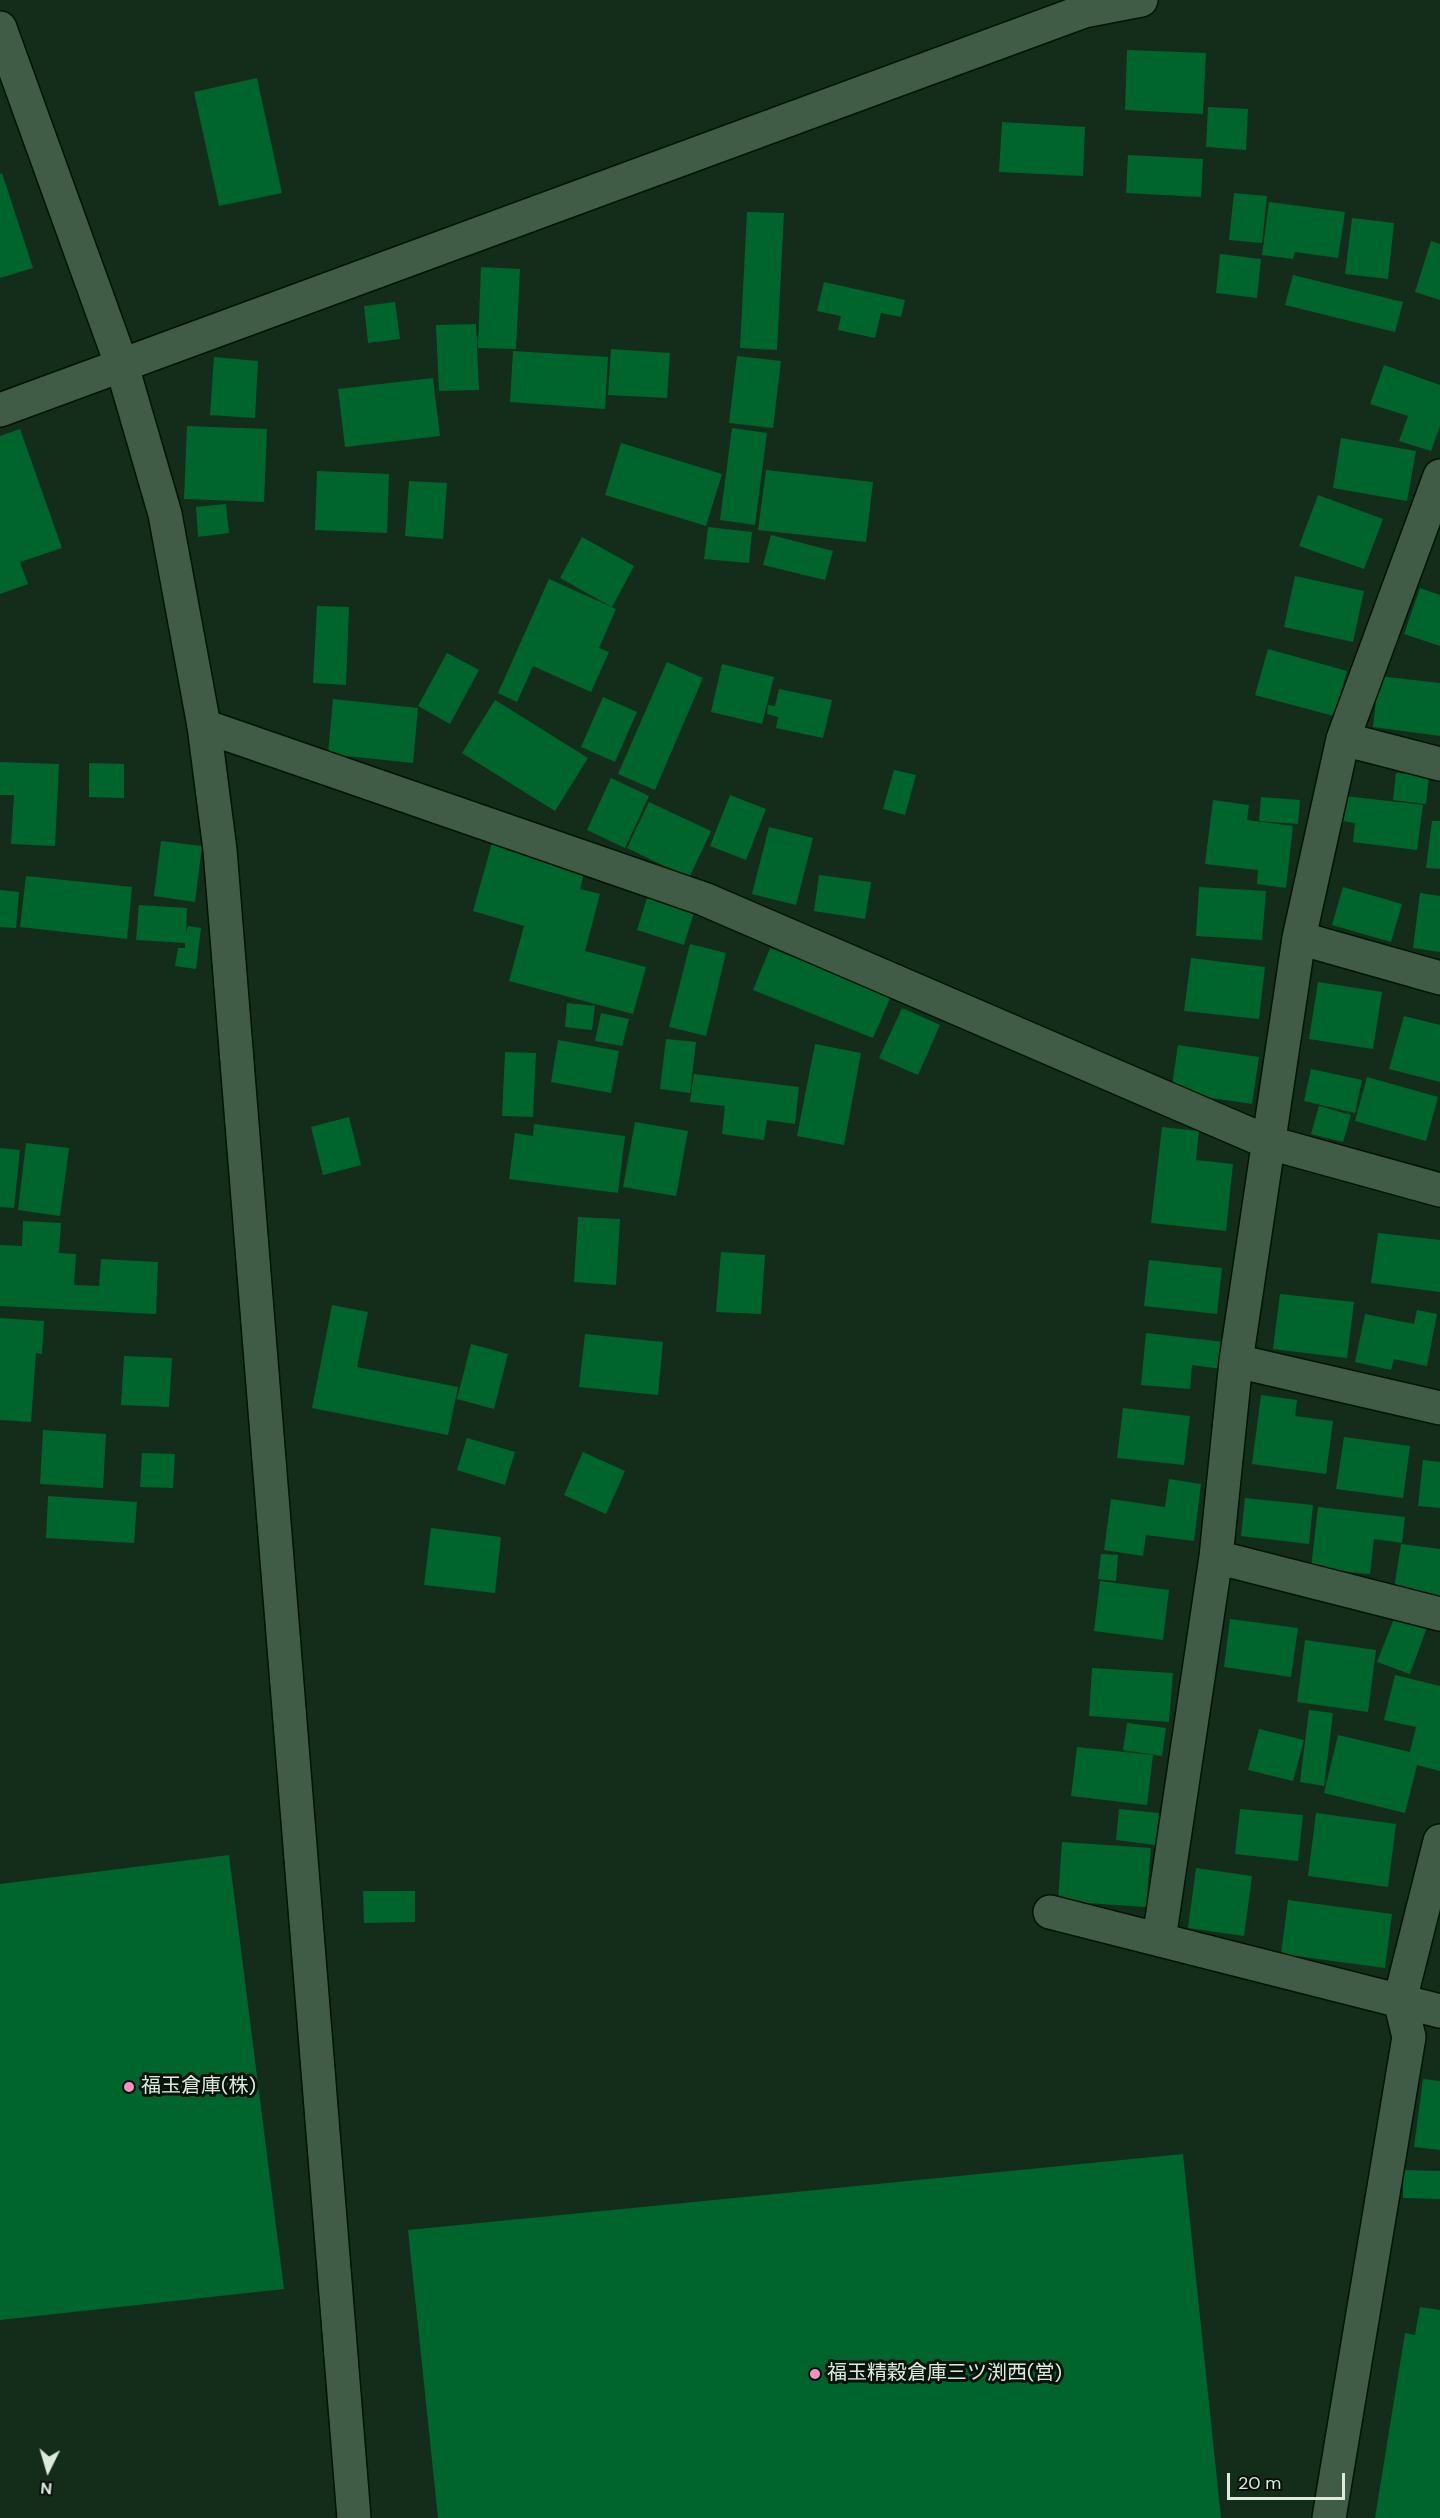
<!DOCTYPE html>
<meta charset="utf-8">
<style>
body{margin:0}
#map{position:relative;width:1440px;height:2518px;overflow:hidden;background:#132d1a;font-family:"DM Sans",sans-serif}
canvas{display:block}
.north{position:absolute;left:18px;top:2440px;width:60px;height:60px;-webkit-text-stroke:4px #07120a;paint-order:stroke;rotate:185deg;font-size:16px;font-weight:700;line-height:24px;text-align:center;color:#dcebde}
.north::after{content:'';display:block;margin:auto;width:21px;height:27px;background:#dcebde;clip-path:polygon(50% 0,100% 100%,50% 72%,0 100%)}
.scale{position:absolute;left:1227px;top:2473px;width:118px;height:27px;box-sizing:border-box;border:3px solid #dcebde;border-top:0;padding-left:8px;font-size:18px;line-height:21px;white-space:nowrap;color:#dcebde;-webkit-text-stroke:4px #07120a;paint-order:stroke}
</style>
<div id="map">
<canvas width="1440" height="2518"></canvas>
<div class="north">N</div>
<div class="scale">20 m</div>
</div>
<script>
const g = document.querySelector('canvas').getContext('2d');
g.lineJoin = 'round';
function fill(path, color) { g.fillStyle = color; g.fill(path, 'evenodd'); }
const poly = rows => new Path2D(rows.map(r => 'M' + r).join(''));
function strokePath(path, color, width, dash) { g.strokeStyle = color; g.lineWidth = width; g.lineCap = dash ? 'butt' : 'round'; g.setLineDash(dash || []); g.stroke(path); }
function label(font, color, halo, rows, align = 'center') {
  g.font = font + ' "DM Sans","Noto Sans JP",sans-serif'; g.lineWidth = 6; g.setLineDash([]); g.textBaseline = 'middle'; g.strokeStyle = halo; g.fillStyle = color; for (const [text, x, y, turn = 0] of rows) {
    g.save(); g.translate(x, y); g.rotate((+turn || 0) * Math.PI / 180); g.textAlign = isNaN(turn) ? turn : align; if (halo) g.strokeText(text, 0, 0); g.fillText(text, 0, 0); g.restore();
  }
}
fill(poly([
 [1127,50,1206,53,1203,114,1125,110],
 [257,78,282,193,219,206,194,92],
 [1208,107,1248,109,1246,150,1206,147],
 [1002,122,1085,127,1083,176,999,172],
 [1128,155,1203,159,1201,197,1126,193],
 [2,173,33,268,0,278,0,174],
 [1234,193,1267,196,1262,243,1229,240],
 [1269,202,1345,212,1338,258,1295,252,1293,259,1262,255],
 [747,212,784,213,777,350,740,348],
 [1352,218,1394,223,1388,279,1345,274],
 [1431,241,1440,244,1440,300,1415,292],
 [1220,254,1261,259,1257,298,1216,293],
 [481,267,520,269,516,349,478,348],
 [1293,275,1403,302,1395,332,1285,305],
 [824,282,905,300,901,317,881,313,875,338,838,330,841,316,817,311],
 [395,302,400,339,368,343,364,306],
 [476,324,479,390,439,391,436,325],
 [611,349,670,353,667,398,608,395],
 [513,351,608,357,605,409,510,402],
 [737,356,781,361,773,428,729,423],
 [214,357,258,361,255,418,210,415],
 [1384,365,1440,385,1440,426,1431,451,1399,441,1408,416,1370,404],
 [433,378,440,436,345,447,338,389],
 [187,426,267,429,264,502,184,499],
 [732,428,767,433,755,525,720,520],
 [20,429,62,548,20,562,28,584,0,594,0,436],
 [1341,438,1416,451,1407,501,1333,488],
 [621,443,722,474,706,526,605,495],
 [766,470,873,482,866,542,758,530],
 [317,471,389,474,387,533,315,530],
 [409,481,447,483,443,539,405,536],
 [1318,495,1383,519,1364,569,1299,546],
 [226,504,229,533,198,537,196,507],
 [708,527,752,532,749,563,704,559],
 [771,535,833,551,825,580,763,565],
 [582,537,634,566,612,607,560,578],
 [1295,576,1364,591,1353,642,1284,627],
 [549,579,616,609,599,648,609,652,591,692,533,666,517,702,498,693],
 [1420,588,1440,595,1440,646,1404,634],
 [317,606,349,607,346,685,313,683],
 [1268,649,1347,671,1334,716,1255,695],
 [447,653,479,670,450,724,418,706],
 [667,662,703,678,655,790,618,774],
 [722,664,774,677,762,724,711,712],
 [1379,676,1440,683,1440,736,1373,727],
 [779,689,832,700,823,738,776,728,778,717,767,714,768,705,775,706],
 [603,697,637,712,615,762,581,747],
 [333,699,418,708,413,763,328,754],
 [495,700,588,758,555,811,462,753],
 [0,762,59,764,55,846,11,844,14,795,0,795],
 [89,763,124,764,124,798,89,797],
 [894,770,916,775,905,815,883,809],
 [1396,773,1429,776,1426,804,1393,800],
 [611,778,649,796,625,848,587,830],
 [730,795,766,809,746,860,710,846],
 [1345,796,1423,805,1417,850,1353,842,1355,823,1342,821],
 [1261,797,1300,800,1298,824,1259,821],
 [1213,800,1249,805,1247,820,1293,826,1286,888,1257,884,1258,870,1205,864],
 [649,802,711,831,689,878,627,848],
 [1432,821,1440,821,1440,869,1426,868],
 [769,827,813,838,796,905,752,894],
 [161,841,202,846,195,902,154,896],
 [492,843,585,869,580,889,600,894,585,951,646,967,633,1014,509,981,524,926,473,911],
 [819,875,871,882,865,919,814,911],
 [26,876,132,887,127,939,20,927],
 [1199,887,1266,891,1262,940,1196,936],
 [1343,887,1402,904,1391,942,1332,925],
 [0,890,19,892,16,928,0,927],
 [1420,893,1440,896,1440,952,1413,948],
 [647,898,694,912,684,945,637,930],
 [139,905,187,908,186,934,188,926,201,928,196,969,175,966,178,948,185,948,185,943,136,940],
 [690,944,726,953,706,1036,669,1027],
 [770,948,891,996,873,1038,753,990],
 [1191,958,1265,967,1259,1019,1184,1011],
 [1318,982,1382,992,1373,1049,1309,1039],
 [567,1003,595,1006,592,1030,565,1027],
 [902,1008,940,1025,918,1075,879,1058],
 [601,1013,629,1019,622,1046,595,1041],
 [1404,1016,1440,1025,1440,1082,1389,1069],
 [666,1039,696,1042,690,1093,660,1089],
 [558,1040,619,1051,611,1093,551,1082],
 [815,1044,861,1053,844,1145,797,1136],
 [1178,1045,1259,1057,1252,1104,1171,1092],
 [505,1052,536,1053,533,1117,502,1116],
 [1311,1069,1362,1080,1355,1113,1304,1101],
 [694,1074,799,1087,795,1124,767,1120,764,1140,722,1134,725,1106,690,1102],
 [1367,1077,1438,1097,1426,1141,1355,1121],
 [1319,1106,1351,1115,1343,1142,1311,1134],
 [349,1117,361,1165,323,1175,311,1127],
 [635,1122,688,1131,676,1196,623,1187],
 [534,1124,625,1136,618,1193,509,1179,515,1133,533,1136],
 [1162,1127,1199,1131,1196,1160,1233,1164,1226,1231,1151,1223],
 [26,1143,69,1148,60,1216,18,1210],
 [0,1148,20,1150,14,1208,0,1207],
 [578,1217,620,1219,616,1285,574,1282],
 [23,1221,61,1223,59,1253,76,1254,74,1285,99,1286,101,1259,158,1262,156,1314,0,1306,0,1245,22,1246],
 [1378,1233,1440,1240,1440,1292,1371,1283],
 [721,1252,765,1255,761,1314,716,1312],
 [1149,1260,1222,1268,1217,1314,1144,1306],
 [1280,1294,1354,1302,1347,1358,1273,1349],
 [332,1305,368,1312,357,1367,458,1387,448,1435,312,1408],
 [1417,1310,1437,1314,1427,1366,1394,1359,1391,1370,1355,1362,1365,1314,1414,1324],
 [0,1318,44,1321,42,1354,36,1353,31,1422,0,1420],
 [1146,1333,1224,1342,1221,1369,1192,1365,1190,1389,1141,1385],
 [585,1334,663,1342,658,1395,579,1387],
 [471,1344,508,1354,494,1409,457,1399],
 [124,1356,172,1358,169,1407,121,1405],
 [1261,1395,1297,1400,1295,1416,1333,1421,1326,1474,1252,1464],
 [1123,1408,1190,1416,1184,1465,1117,1458],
 [43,1430,106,1434,103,1488,40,1484],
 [1344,1437,1410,1446,1403,1498,1336,1489],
 [467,1438,515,1452,505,1485,457,1470],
 [583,1452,625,1471,606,1514,564,1495],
 [142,1453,175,1454,173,1488,140,1487],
 [1423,1460,1440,1462,1440,1508,1418,1506],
 [1169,1479,1201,1484,1194,1541,1146,1535,1143,1556,1104,1550,1111,1499,1165,1507],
 [48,1496,137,1502,134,1543,46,1538],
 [1245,1498,1313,1505,1309,1544,1241,1536],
 [1318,1507,1405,1517,1402,1543,1374,1539,1370,1574,1311,1568],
 [431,1528,501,1537,495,1593,424,1585],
 [1401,1544,1440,1549,1440,1596,1394,1589],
 [1101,1554,1118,1555,1116,1581,1098,1579],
 [1100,1581,1169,1590,1163,1640,1094,1631],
 [1395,1616,1427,1627,1410,1674,1377,1662],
 [1230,1619,1298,1628,1291,1677,1224,1667],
 [1305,1640,1376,1650,1368,1712,1297,1702],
 [1092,1668,1173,1673,1169,1722,1089,1716],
 [1395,1675,1440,1686,1440,1771,1417,1765,1405,1813,1324,1793,1338,1735,1410,1752,1416,1727,1384,1720],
 [1309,1710,1333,1713,1324,1786,1300,1782],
 [1127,1723,1166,1728,1162,1756,1123,1750],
 [1259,1729,1304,1740,1293,1781,1248,1770],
 [1077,1747,1153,1755,1147,1805,1071,1796],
 [1119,1809,1159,1813,1156,1845,1116,1840],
 [1240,1809,1303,1815,1298,1861,1235,1854],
 [1316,1813,1396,1824,1388,1887,1308,1876],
 [1062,1842,1151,1848,1146,1907,1058,1901],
 [229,1855,284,2289,0,2320,0,1884],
 [1196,1868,1252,1876,1244,1936,1188,1928],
 [363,1891,415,1891,415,1922,364,1923],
 [1288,1900,1392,1914,1385,1968,1281,1954],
 [1423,2079,1440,2081,1440,2150,1414,2147],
 [1183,2154,1221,2518,438,2518,408,2230],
 [1403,2170,1440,2171,1440,2199,1403,2198],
 [1420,2307,1440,2310,1440,2518,1375,2518,1405,2333,1415,2335]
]), '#00652c');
const minor = poly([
 [0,410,1084,11,1141,0],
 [204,726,704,899,1270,1143,1440,1190],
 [1343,739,1440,764],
 [1299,938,1440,978],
 [1236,1361,1440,1408],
 [1216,1557,1440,1614],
 [1050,1912,1440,2011],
 [1159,1939,1216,1557,1236,1361,1299,938,1343,739,1440,476],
 [1329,2518,1409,2037,1400,2000,1440,1841]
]);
const tertiary = poly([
 [0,28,122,366,165,514,204,726,220,850,354,2518]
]);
strokePath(minor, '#001504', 36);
strokePath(tertiary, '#001504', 36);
strokePath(minor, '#415c46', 33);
strokePath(tertiary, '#415c46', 33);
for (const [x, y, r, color] of [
 [129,2087,6,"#fb8fc4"],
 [815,2374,6,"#fb8fc4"]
]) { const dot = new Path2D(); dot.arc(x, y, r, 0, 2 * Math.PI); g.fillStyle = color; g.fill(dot); strokePath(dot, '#07120a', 2); }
label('20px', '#dcebde', '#07120a', [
 ["福玉倉庫(株)",141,2087],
 ["福玉精穀倉庫三ツ渕西(営)",827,2374]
], 'left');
</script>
